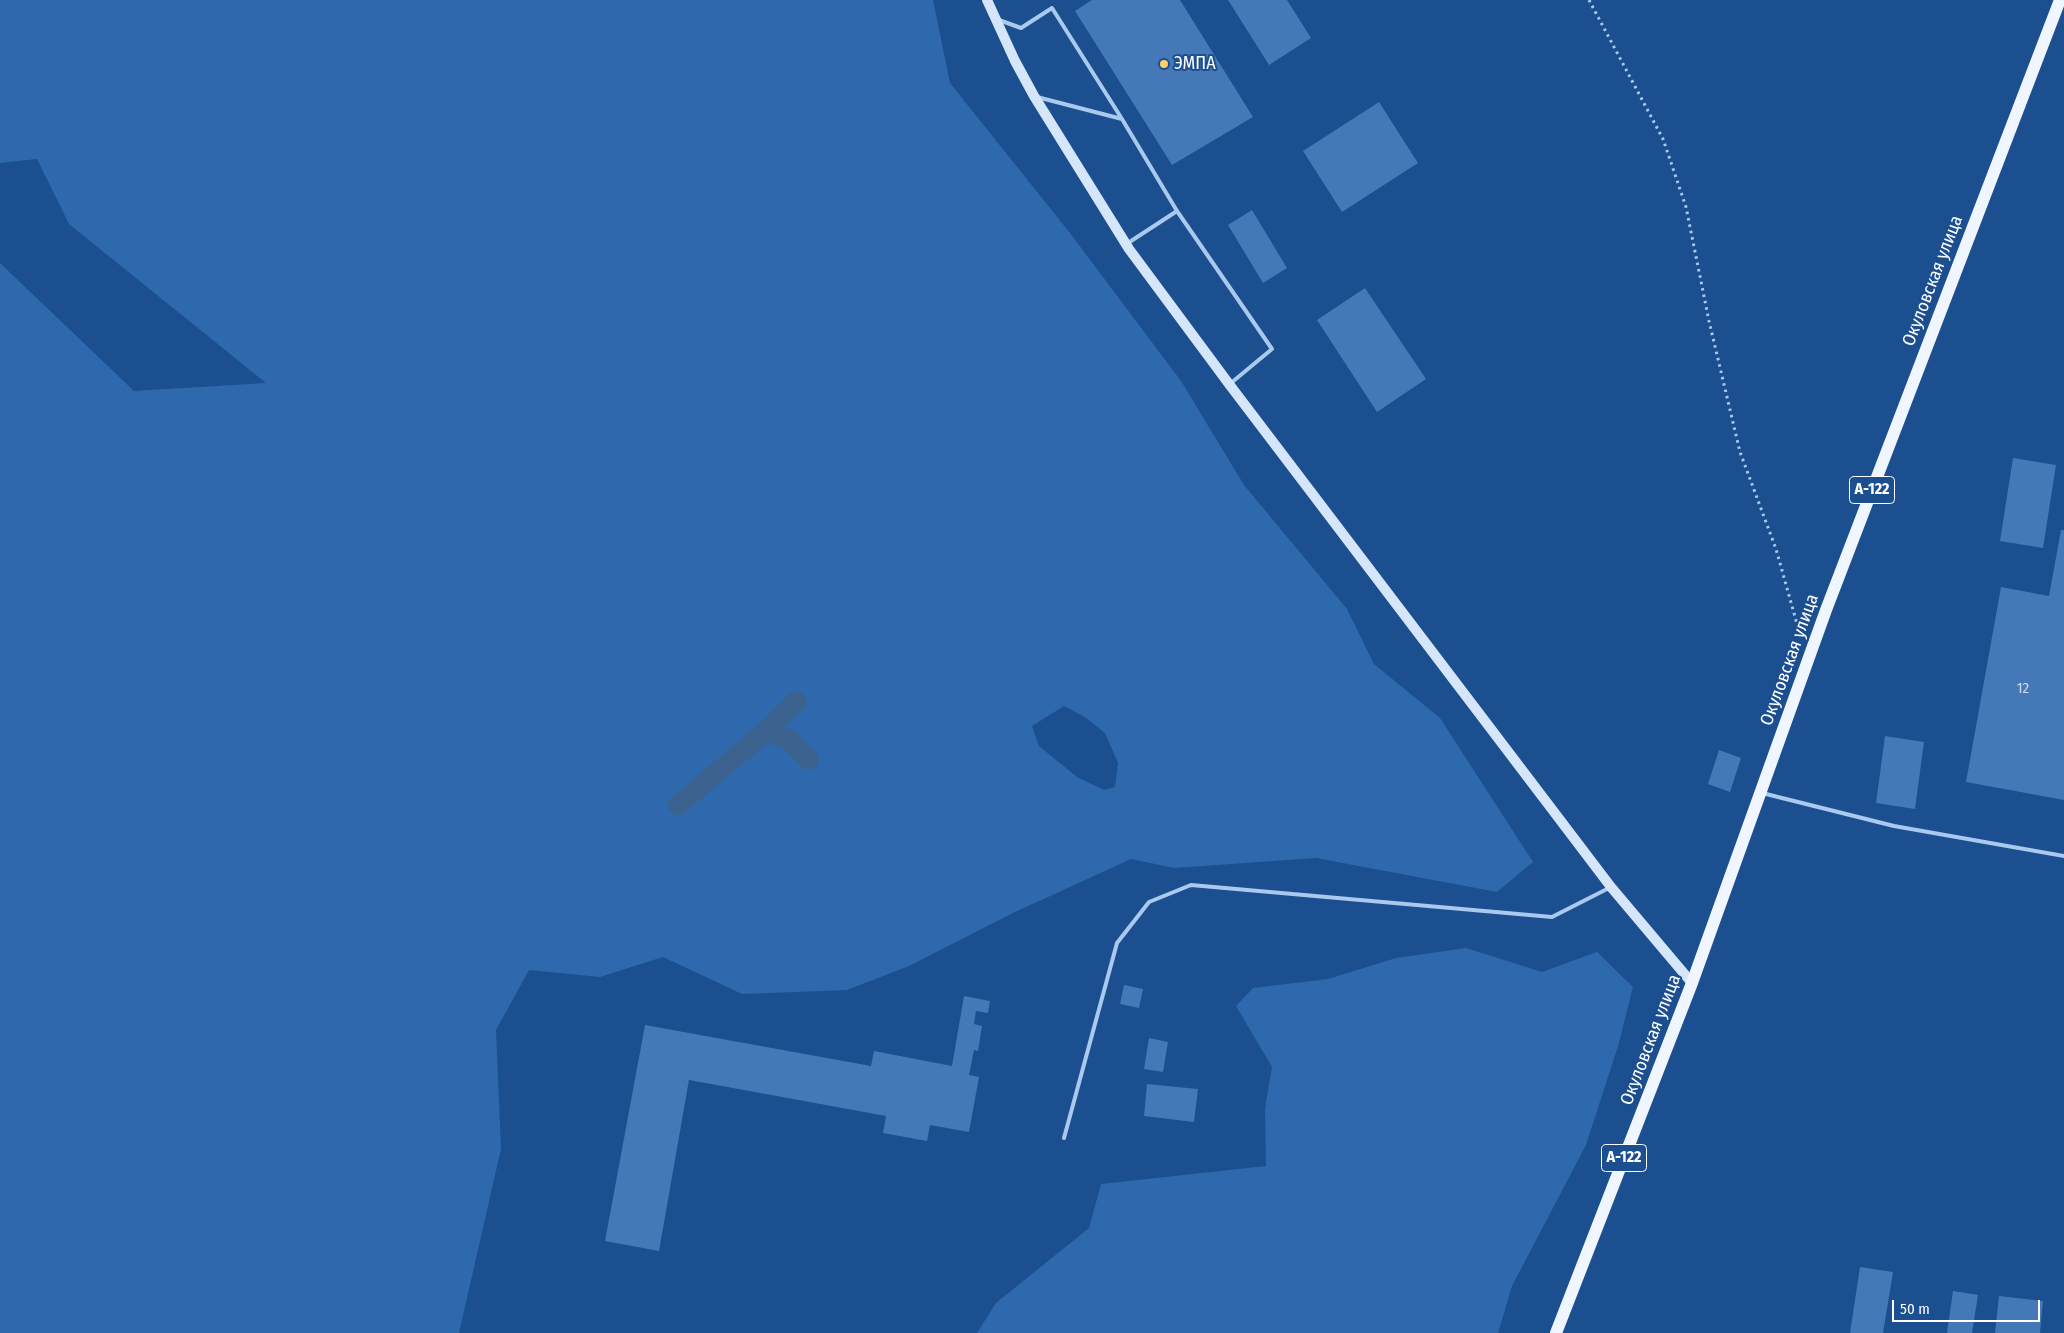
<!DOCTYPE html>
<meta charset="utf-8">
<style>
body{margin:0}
#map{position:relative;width:2064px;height:1333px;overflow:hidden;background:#1b4f8f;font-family:"Fira Sans Condensed",sans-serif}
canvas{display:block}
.scale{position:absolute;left:1892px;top:1300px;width:148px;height:22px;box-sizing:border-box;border:2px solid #fff;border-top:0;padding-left:6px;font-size:15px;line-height:18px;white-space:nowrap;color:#fff;-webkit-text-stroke:4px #1b4f8f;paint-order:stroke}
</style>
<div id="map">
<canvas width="2064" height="1333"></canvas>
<div class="scale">50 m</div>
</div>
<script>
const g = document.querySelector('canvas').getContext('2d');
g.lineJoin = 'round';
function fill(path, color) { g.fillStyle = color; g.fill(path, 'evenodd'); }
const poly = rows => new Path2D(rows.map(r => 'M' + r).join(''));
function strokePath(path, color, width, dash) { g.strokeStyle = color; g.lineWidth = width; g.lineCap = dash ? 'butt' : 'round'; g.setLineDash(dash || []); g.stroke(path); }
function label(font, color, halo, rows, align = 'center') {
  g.font = font + ' "Fira Sans Condensed",sans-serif'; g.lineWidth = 4; g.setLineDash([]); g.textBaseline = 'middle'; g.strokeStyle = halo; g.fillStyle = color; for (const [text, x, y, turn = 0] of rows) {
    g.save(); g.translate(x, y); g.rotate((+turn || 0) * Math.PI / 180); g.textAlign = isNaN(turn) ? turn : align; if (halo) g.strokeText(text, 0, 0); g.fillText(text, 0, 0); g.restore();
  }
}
fill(poly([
 [0,0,933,0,950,83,1070,233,1181,381,1244,485,1347,609,1374,664,1440,718,1533,862,1497,892,1316,858,1174,868,1131,859,1013,913,909,966,847,990,742,994,663,957,600,977,529,970,496,1030,501,1149,459,1333,0,1333,0,263,134,391,266,383,69,224,37,159,0,163],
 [1064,706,1085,717,1105,733,1118,763,1115,787,1104,790,1077,777,1039,746,1032,726],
 [1466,948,1542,972,1597,952,1633,987,1619,1043,1586,1145,1512,1286,1498,1333,977,1333,996,1303,1089,1228,1101,1184,1266,1166,1265,1108,1272,1067,1236,1006,1253,988,1328,979,1396,958]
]), '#2e69ad');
strokePath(poly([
 [765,732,796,701,797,702],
 [678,805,765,732,790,740,809,760]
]), '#3c6290', 20);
fill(poly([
 [1092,0,1180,0,1253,117,1172,165,1075,11],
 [1228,0,1287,0,1311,38,1269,65],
 [1379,102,1418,163,1342,212,1303,151],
 [1252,210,1287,268,1263,283,1228,225],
 [1365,288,1426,379,1377,412,1317,320],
 [2013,458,2056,465,2043,548,2000,541],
 [2061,530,2064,530,2064,800,1966,782,2001,587,2049,596],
 [1885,736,1924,742,1915,809,1876,803],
 [1719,750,1741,758,1730,792,1708,784],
 [1124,985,1143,989,1139,1008,1120,1004],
 [964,996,990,1001,988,1013,976,1011,974,1024,982,1026,978,1051,974,1050,969,1075,979,1077,969,1132,930,1125,927,1141,883,1133,886,1116,689,1080,659,1251,605,1241,645,1025,871,1066,874,1051,952,1066],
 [1149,1038,1168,1042,1163,1072,1144,1069],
 [1147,1084,1198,1089,1194,1122,1144,1116],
 [1860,1267,1893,1272,1883,1333,1850,1333],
 [1953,1291,1978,1295,1972,1333,1947,1333],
 [1999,1296,2043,1301,2040,1333,1995,1333]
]), '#4478b7');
strokePath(poly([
 [1589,0,1663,139,1686,207,1709,321,1740,452,1776,549,1799,631]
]), '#a9c9ee', 3, [2.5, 4]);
strokePath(poly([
 [999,20,1021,28,1052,8,1122,119,1177,211],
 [1037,97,1122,119],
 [1128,243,1177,211,1272,349,1231,383],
 [1762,793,1894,826,2064,856],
 [1064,1138,1117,943,1149,902,1191,885,1552,917,1609,888]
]), '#a9c9ee', 4);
strokePath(poly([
 [987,0,1015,61,1034,96,1129,249,1229,384,1611,887,1692,983]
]), '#d6e6fa', 10);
strokePath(poly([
 [1556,1333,1692,983,1826,610,2060,0]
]), '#f0f6ff', 12);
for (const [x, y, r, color] of [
 [1164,64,5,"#ffd166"]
]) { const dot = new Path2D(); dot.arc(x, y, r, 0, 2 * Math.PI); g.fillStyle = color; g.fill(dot); strokePath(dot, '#1b4f8f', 2); }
label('15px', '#d0dded', null, [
 ["12",2023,689]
]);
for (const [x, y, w] of [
 [1872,490,45],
 [1624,1158,45]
]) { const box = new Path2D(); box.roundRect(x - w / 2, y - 13.5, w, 27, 4); g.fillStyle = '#1b4f8f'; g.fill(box); strokePath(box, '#fff', 1); }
label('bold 16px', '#fff', null, [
 ["А-122",1872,490],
 ["А-122",1624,1158]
]);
label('18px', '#fff', '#1b4f8f', [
 ["ЭМПА",1174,64]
], 'left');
label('18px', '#fff', '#1b4f8f', [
 ["Окуловская улица",1933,281,-69],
 ["Окуловская улица",1790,660,-70],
 ["Окуловская улица",1651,1040,-69]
]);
</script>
